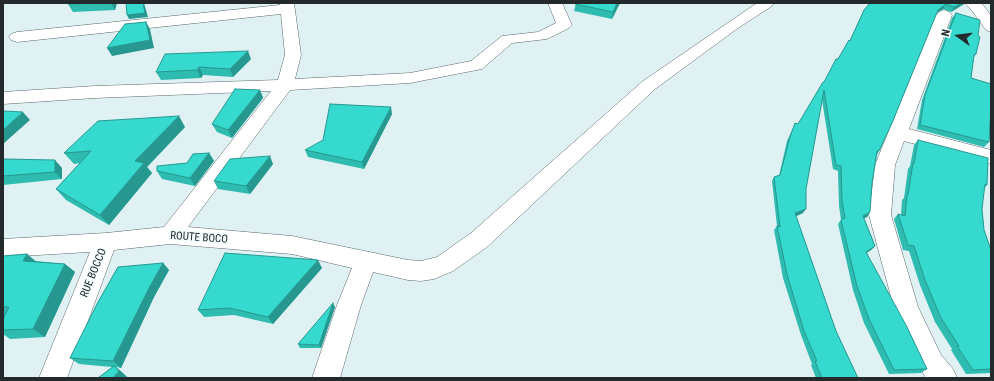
<!DOCTYPE html>
<style>
body{margin:0}
#map{position:relative;width:994px;height:381px;overflow:hidden;background:#e0f1f4;font-family:"Roboto Condensed",sans-serif}
canvas{display:block}
.frame{position:absolute;inset:0;border:4px solid #242a2b;pointer-events:none}
.north{position:absolute;left:938px;top:16px;width:40px;height:40px;-webkit-text-stroke:3px #f3fdff;paint-order:stroke;rotate:284deg;font-size:11px;font-weight:700;line-height:16px;text-align:center;color:#242a2b}
.north::after{content:'';display:block;margin:auto;width:14px;height:18px;background:#242a2b;clip-path:polygon(50% 0,100% 100%,50% 72%,0 100%)}
</style>
<div id="map">
<canvas width="994" height="381"></canvas>
<div class="frame"></div>
<div class="north">N</div>
</div>
<script>
const g = document.querySelector('canvas').getContext('2d');
g.lineJoin = 'round';
const poly = rows => new Path2D(rows.map(r => 'M' + r).join(''));
function strokePath(path, color, width, dash) { g.strokeStyle = color; g.lineWidth = width; g.lineCap = dash ? 'butt' : 'round'; g.setLineDash(dash || []); g.stroke(path); }
function fill(path, color) { g.fillStyle = color; g.fill(path, 'evenodd'); }
function label(font, color, halo, rows, align = 'center') {
  g.font = font + ' "Roboto Condensed",sans-serif'; g.lineWidth = 3.5; g.setLineDash([]); g.textBaseline = 'middle'; g.strokeStyle = halo; g.fillStyle = color; for (const [text, x, y, turn = 0] of rows) {
    g.save(); g.translate(x, y); g.rotate((+turn || 0) * Math.PI / 180); g.textAlign = isNaN(turn) ? turn : align; if (halo) g.strokeText(text, 0, 0); g.fillText(text, 0, 0); g.restore();
  }
}
const minor = poly([
 [280,3,294,3,301,55,295,79,410,73,471,61,502,36,538,32,556,23,548,3,562,3,572,25,569,28,547,39,512,43,482,69,410,83,290,90,188,227,292,236,408,260,421,261,437,257,471,233,643,81,757,3,774,3,772,6,738,28,655,89,487,247,453,271,434,279,421,281,408,280,373,272,361,305,340,378,312,378,337,305,352,268,292,254,170,244,114,250,67,378,39,378,90,252,3,257,3,239,106,233,164,227,271,91,95,98,3,104,3,92,95,86,278,80,285,55,281,14,17,42,11,40,9,37,11,34,17,32,280,5,280,3],
 [965,3,981,3,984,6,991,16,991,32,986,30,973,12,965,3],
 [944,10,949,12,952,15,909,129,991,150,991,164,904,141,895,165,891,215,918,307,941,355,953,369,957,378,926,378,923,373,894,308,869,215,875,165,936,15,939,12,944,10]
]);
strokePath(minor, '#586669', 1);
fill(minor, '#fff');
fill(poly([
 [69,3,117,3,115,10,73,12,68,4],
 [576,3,620,3,612,19,574,11],
 [870,3,964,4,951,12,943,9,936,13,879,151,877,155,872,183,870,212,867,217,864,218,875,246,871,250,866,253,927,369,921,373,889,374,864,323,853,290,838,224,841,220,839,206,838,171,833,169,822,100,806,189,803,213,796,216,836,331,858,378,816,378,811,365,812,364,801,335,783,278,774,230,777,226,772,181,774,177,779,176,787,141,793,128,795,123,798,124,850,40,864,10],
 [956,13,976,54,974,57,971,78,991,84,991,126,990,122,989,142,984,147,917,129,922,100,952,18],
 [251,59,233,77,203,75,201,78,161,80,156,72],
 [260,90,263,98,232,138,217,132,212,124],
 [392,114,364,169,308,157,305,150],
 [185,127,147,167,152,173,109,225,66,200,56,189,80,163,74,164,64,153],
 [918,140,987,185,984,188,982,209,984,230,991,250,991,373,966,374,951,350,952,349,935,322,920,285,909,251,903,250,894,219,898,214,901,215,902,200,904,198,908,169,910,166,914,145],
 [209,153,214,161,195,186,162,179,157,171,187,163],
 [3,159,62,168,62,179,3,185],
 [273,164,250,194,218,189,214,181],
 [27,254,35,261,65,264,75,272,45,337,10,339,3,334,3,319,4,317,3,317,3,256],
 [163,263,169,270,154,297,121,368,116,367,127,377,126,378,98,378,112,367,79,364,70,358],
 [322,268,273,324,234,315,204,317,198,310],
 [335,307,321,348,300,348,298,344]
]), '#2ebbb0');
fill(poly([
 [111,3,117,3,115,10],
 [143,3,144,3,148,17,129,19,127,15],
 [617,3,620,3,612,19,613,12],
 [962,3,965,3,964,4,951,12,954,7],
 [946,4,943,9,935,14,938,10],
 [146,22,150,29,154,48,112,56,107,48],
 [248,51,251,59,233,77,230,69],
 [199,67,203,75,201,78,197,70],
 [260,90,263,98,232,138,228,130],
 [391,107,392,114,364,169,362,162],
 [23,112,30,120,3,144,3,130],
 [179,116,185,127,147,167,152,173,109,225,100,215,135,161],
 [209,153,214,161,195,186,190,178],
 [270,156,273,164,250,194,246,186],
 [55,160,62,168,62,179,55,172],
 [806,209,803,213,792,218,795,213],
 [870,212,867,217,860,220,863,216],
 [875,246,871,250,862,256,866,252],
 [27,254,38,263,23,261],
 [318,260,322,268,273,324,268,317],
 [163,263,169,270,154,297,121,368,113,361,148,290],
 [65,264,75,272,45,337,33,329],
 [333,303,335,307,321,348,319,345],
 [114,366,122,372,127,377,126,378,113,378]
]), '#269890');
const building = poly([
 [69,3,103,3,68,4,69,3],
 [126,3,143,3,145,13,127,15,126,3],
 [576,3,617,3,613,12,575,4,576,3],
 [870,3,962,3,954,7,946,4,938,10,892,123,879,151,877,151,872,183,870,212,863,216,875,246,866,252,906,325,927,369,894,370,869,319,857,286,841,220,845,218,842,201,841,166,836,165,824,90,806,189,806,209,795,213,836,331,858,378,822,378,815,361,817,361,804,331,787,274,777,226,780,227,774,177,780,175,790,137,795,123,798,124,823,82,824,82,836,59,838,59,849,40,850,41,864,10,870,3],
 [956,13,980,20,978,36,980,37,976,54,974,55,971,78,991,84,991,107,991,106,989,142,920,125,925,95,956,13],
 [146,22,150,40,107,48,125,24,146,22],
 [248,51,230,69,199,67,197,70,156,72,165,54,248,51],
 [235,89,260,90,228,130,212,124,235,89],
 [330,104,391,107,362,162,305,150,323,140,330,104],
 [3,111,23,112,3,130,3,111],
 [179,116,135,161,144,163,100,215,56,189,91,151,64,153,98,121,179,116],
 [918,140,988,158,987,185,985,184,982,209,984,230,991,250,991,369,973,370,957,346,959,346,941,318,925,280,914,246,908,245,898,214,905,216,907,195,908,195,913,163,914,164,918,140],
 [209,153,190,178,157,171,157,166,187,163,193,154,209,153],
 [270,156,246,186,214,181,230,159,270,156],
 [3,159,55,160,55,172,3,176,3,159],
 [225,253,318,260,268,317,229,308,198,310,225,253],
 [27,254,23,261,65,264,33,329,3,330,3,319,9,307,3,307,3,256,27,254],
 [163,263,148,290,113,361,70,358,98,302,118,267,163,263],
 [333,303,319,345,298,344,333,303],
 [114,366,119,371,113,378,98,378,114,366]
]);
fill(building, '#36d9cd');
strokePath(building, '#269890', 1);
label('11px', '#242a2b', '#f3fdff', [
 ["ROUTE BOCO",199,238,4],
 ["RUE BOCCO",94,273,-68]
]);
</script>
